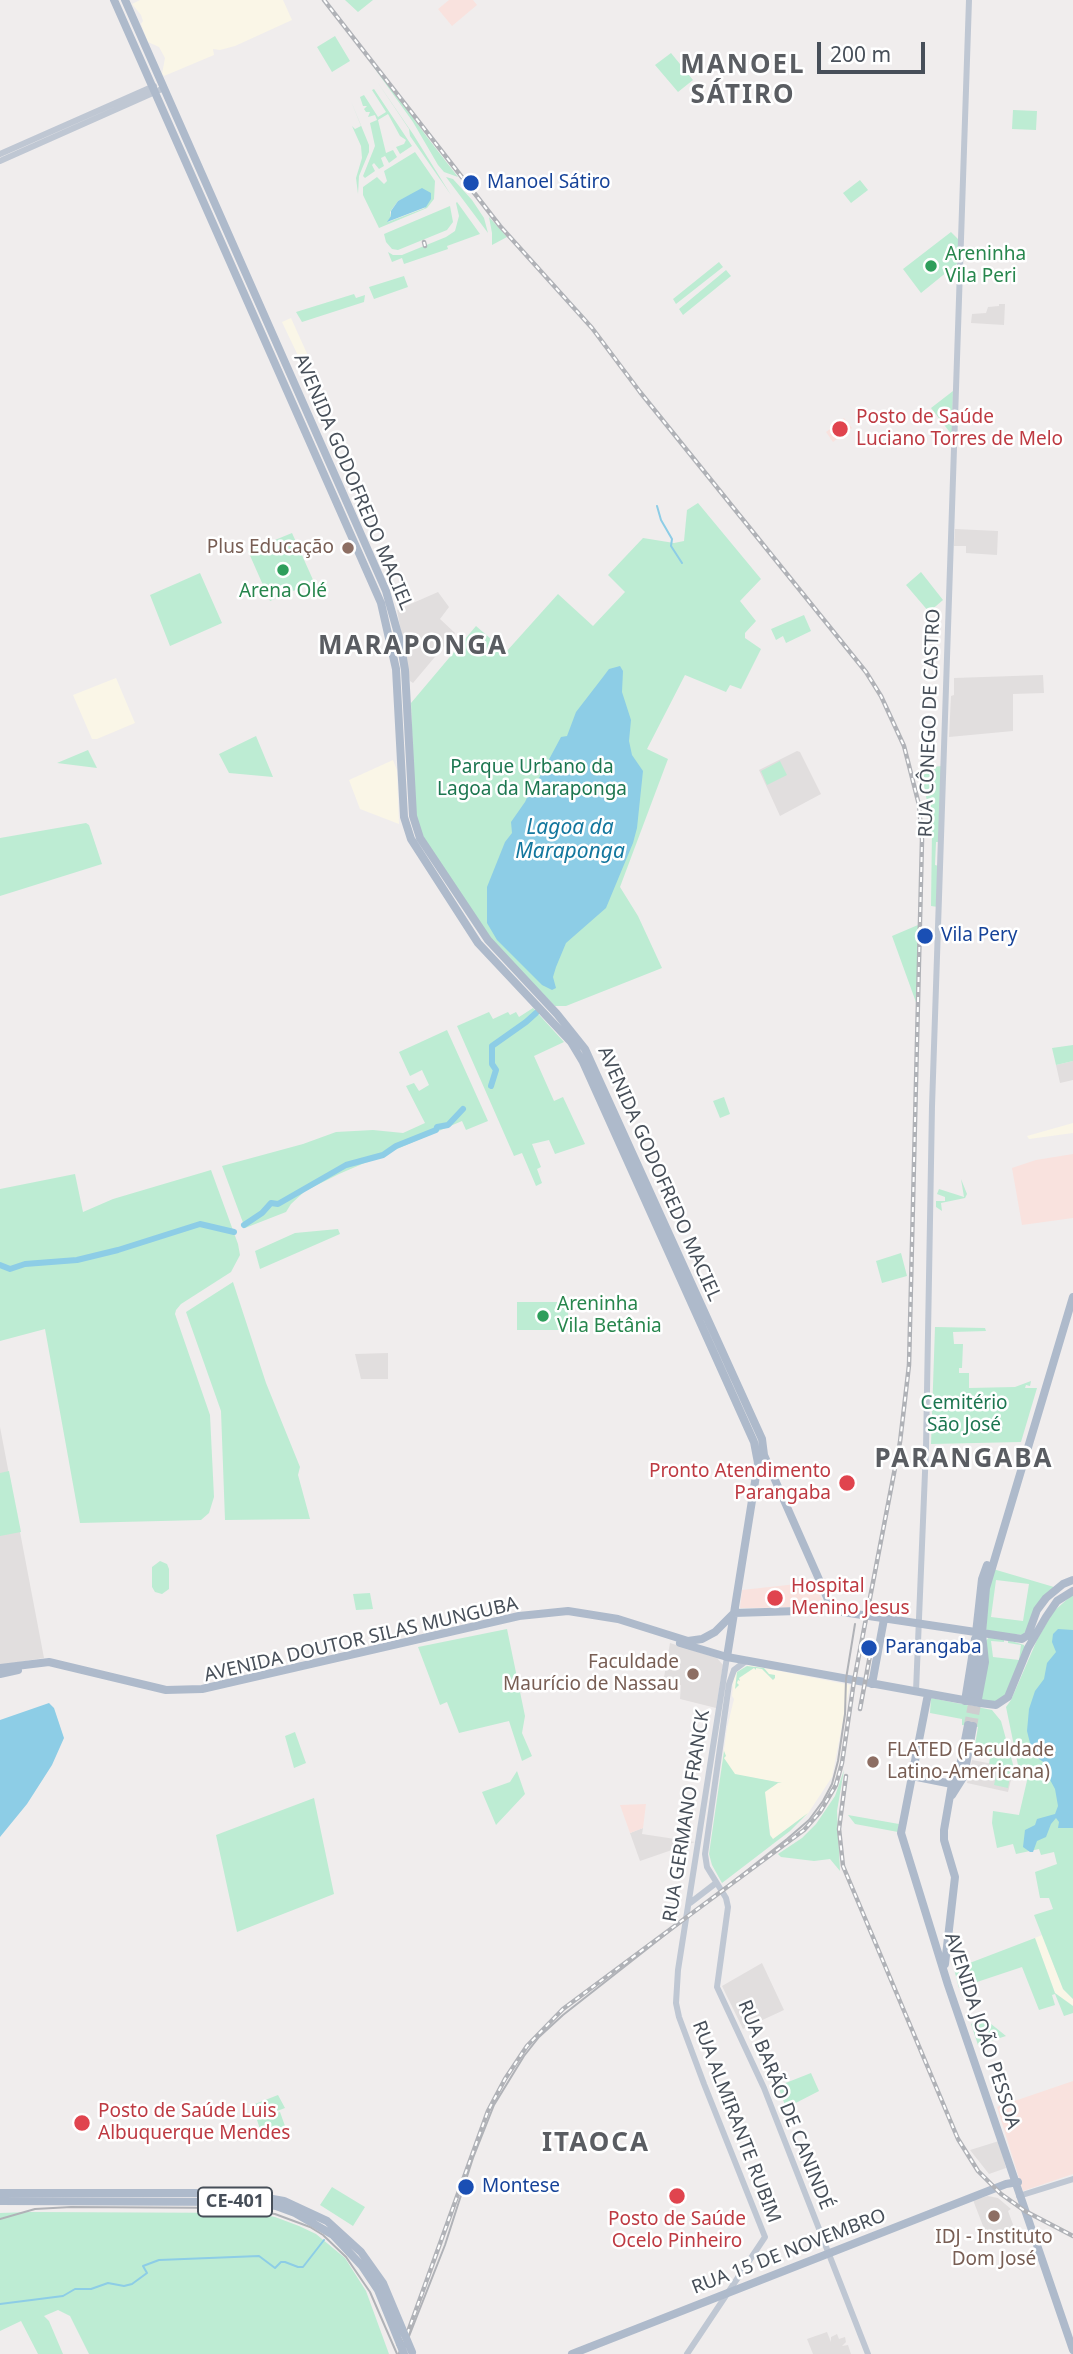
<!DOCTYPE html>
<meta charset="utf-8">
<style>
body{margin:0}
#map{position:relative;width:1073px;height:2354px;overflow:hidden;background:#f0eded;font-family:"Noto Sans",sans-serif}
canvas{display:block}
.scale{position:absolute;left:817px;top:42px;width:108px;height:32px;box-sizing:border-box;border:4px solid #474f59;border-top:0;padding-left:9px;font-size:21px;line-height:24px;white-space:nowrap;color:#474f59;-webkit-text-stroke:5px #fff;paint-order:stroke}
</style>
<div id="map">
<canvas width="1073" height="2354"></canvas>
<div class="scale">200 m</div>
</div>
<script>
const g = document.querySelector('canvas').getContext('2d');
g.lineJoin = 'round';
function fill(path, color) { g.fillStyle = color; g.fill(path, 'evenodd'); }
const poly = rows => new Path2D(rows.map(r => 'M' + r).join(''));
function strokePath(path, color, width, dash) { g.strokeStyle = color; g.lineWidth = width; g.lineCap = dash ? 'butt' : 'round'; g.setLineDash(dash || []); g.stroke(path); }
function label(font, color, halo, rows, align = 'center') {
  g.font = font + ' "Noto Sans",sans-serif'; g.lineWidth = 5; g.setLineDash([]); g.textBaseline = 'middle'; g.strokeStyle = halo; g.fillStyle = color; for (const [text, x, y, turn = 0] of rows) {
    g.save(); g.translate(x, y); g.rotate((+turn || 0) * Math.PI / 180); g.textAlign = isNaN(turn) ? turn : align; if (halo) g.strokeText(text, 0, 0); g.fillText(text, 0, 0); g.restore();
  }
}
fill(poly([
 [140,0,283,0,292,20,235,46,220,50,213,49,214,55,164,76,162,74,165,58,159,47,148,42,141,24,143,21,141,15,132,4],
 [291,318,309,358,301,362,282,322],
 [116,678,135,723,97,739,92,739,73,695],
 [393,760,397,770,399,824,360,809,349,780],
 [1073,1123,1073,1133,1029,1139,1027,1136],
 [749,1665,850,1685,832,1777,807,1815,772,1845,764,1792,777,1782,721,1772,727,1728,734,1699,732,1696,734,1677,737,1672],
 [1042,1935,1063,1989,1073,1999,1073,2006,1055,1993,1035,1938]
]), '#faf6e7');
fill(poly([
 [999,304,1005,304,1004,325,971,323,972,314,986,313,988,307,999,306],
 [955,529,998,531,997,555,966,553,966,546,954,546],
 [438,592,449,607,440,619,455,633,413,683,410,681,397,610],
 [1043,675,1044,693,1013,694,1013,731,949,737,951,696,954,695,954,678],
 [797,751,800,752,821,794,780,816,759,770],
 [1073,1061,1073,1080,1060,1083,1056,1065],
 [388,1353,388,1379,361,1379,355,1354],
 [0,1427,44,1658,0,1665],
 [670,1643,717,1658,723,1665,716,1708,680,1699,681,1685,663,1683],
 [972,1760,1014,1768,1008,1792,967,1783],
 [643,1828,642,1834,695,1842,640,1861,630,1833],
 [762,1963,784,2010,743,2029,722,1986],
 [999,2141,1006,2168,989,2174,970,2150],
 [988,2196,998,2198,1011,2209,1008,2211,1015,2230,988,2239,973,2200],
 [827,2332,831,2342,831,2337,837,2334,839,2339,845,2337,846,2342,842,2346,848,2345,851,2354,813,2354,807,2339]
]), '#e1dede');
fill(poly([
 [449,0,473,0,477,5,452,26,438,9],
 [844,418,852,428,833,442,826,432],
 [1073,1154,1073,1218,1022,1225,1012,1168,1036,1160],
 [815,1582,825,1607,740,1608,742,1590],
 [646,1804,643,1828,630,1833,620,1805],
 [1073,2081,1073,2174,1023,2191,997,2107]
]), '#f9e2de');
fill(poly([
 [345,0,373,0,358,12],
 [335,36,350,61,332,72,317,47],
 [671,53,693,80,678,92,655,65],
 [372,61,427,137,458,177,444,172,438,165,413,122,370,62],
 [376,80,413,134,451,195,410,136,409,129],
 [374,89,412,146,400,154,396,147,404,144,406,140,400,136,388,114,378,120,386,153,393,150,397,157,389,163,385,156,381,158,384,166,379,169,374,163,372,165,375,171,365,178,363,176,375,146,370,123,377,120,375,115,368,117,370,112,366,112,364,109,367,106,363,106,360,97,364,95,378,117,386,112,372,90],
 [351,101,369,145,369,152,359,176,358,194,356,178,362,158,361,146,352,126,355,129,361,126],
 [1013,110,1037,111,1036,130,1012,129],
 [415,152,435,181,434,199,427,208,379,228,363,195,363,187,377,177,384,184,387,181,384,171],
 [419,191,425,208,388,222,391,216,390,212,398,201],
 [446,177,453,179,472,200,484,218,488,233],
 [860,180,868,190,851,203,843,193],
 [457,202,480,234,447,246,448,249,404,264,402,258,392,262,388,252,393,255,402,255,446,237,455,231,459,216,456,203],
 [450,206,453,222,447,230,398,250,392,249,386,242,384,234],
 [489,217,507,237,492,245,492,233],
 [951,232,958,239,958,263,921,293,903,269],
 [719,262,723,267,676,304,673,299],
 [726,270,731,276,683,315,679,309],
 [404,276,408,287,374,299,369,287],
 [354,294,356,298,365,295,364,302,302,322,296,312],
 [953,391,952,435,931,408],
 [698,503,761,579,740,601,756,621,745,633,745,638,761,649,741,689,730,685,726,692,685,675,647,749,668,759,620,887,638,916,662,968,566,1006,555,1006,498,948,427,848,415,815,411,703,476,626,506,652,558,594,593,626,625,592,608,575,643,538,674,543,684,541,687,510],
 [292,533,314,582,270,601,248,551],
 [921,572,943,600,929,612,906,585],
 [200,573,222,623,170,646,150,595],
 [804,615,811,631,786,643,783,636,776,640,771,629],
 [256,736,273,777,229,773,219,754],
 [88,750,97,768,57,763],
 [780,761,787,775,767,785,761,771],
 [942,766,939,842,936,842,935,865,939,866,938,907,931,906,932,830,921,768],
 [86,823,89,825,102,864,0,896,0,838],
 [918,925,918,972,917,1005,892,936],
 [533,1008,564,1042,534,1056,554,1101,563,1097,585,1144,555,1154,549,1140,532,1144,541,1167,537,1169,542,1183,536,1186,522,1153,514,1156,457,1026,489,1012,493,1019,508,1012,510,1015,516,1012,519,1017],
 [447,1030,488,1121,466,1130,462,1121,339,1174,305,1191,291,1204,286,1212,245,1228,222,1166,303,1144,336,1132,373,1130,403,1133,425,1123,406,1086,414,1083,419,1091,429,1085,422,1070,410,1076,399,1052],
 [1073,1045,1073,1061,1056,1065,1052,1048],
 [724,1097,730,1114,720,1118,713,1101],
 [211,1170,238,1244,240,1255,231,1272,181,1304,176,1310,175,1314,210,1415,214,1497,209,1513,201,1520,80,1523,45,1329,0,1341,0,1189,75,1174,83,1212,113,1199],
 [961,1179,967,1194,965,1198,941,1203,942,1211,936,1207,936,1201,945,1201,945,1197,937,1194,939,1189,964,1197],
 [338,1229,340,1234,260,1269,255,1251,295,1233],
 [901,1253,907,1276,882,1283,876,1261],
 [233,1282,266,1383,300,1467,298,1475,310,1519,225,1520,221,1411,186,1312],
 [517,1302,568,1302,568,1330,517,1330],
 [935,1327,985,1328,986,1331,953,1332,954,1344,963,1344,962,1368,959,1368,959,1373,969,1373,969,1388,1015,1387,1031,1381,1030,1386,1026,1385,1025,1388,1037,1388,1021,1442,931,1444],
 [9,1471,21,1532,0,1536,0,1473],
 [160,1561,167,1564,169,1569,169,1589,162,1594,155,1592,152,1587,152,1567],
 [993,1569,1054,1587,1023,1635,986,1631,989,1585],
 [996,1580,1029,1584,1023,1621,991,1617],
 [370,1593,373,1609,356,1610,353,1594],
 [1073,1594,1073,1999,1063,1989,1034,1915,1053,1909,1049,1898,1040,1898,1035,1872,1057,1864,1054,1852,1041,1855,1039,1849,1016,1854,1013,1844,997,1848,992,1823,993,1811,1019,1815,1029,1772,1019,1770,1006,1707,1011,1700,1037,1640,1053,1612],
 [507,1629,525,1716,522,1733,532,1756,522,1761,509,1721,459,1733,447,1702,440,1705,418,1647],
 [989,1637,1004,1640,1004,1642,991,1641,993,1657,1019,1660,1021,1645,1008,1643,1008,1640,1024,1645,1025,1649,1006,1696,996,1702,981,1701,986,1641],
 [747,1666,764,1668,769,1674,775,1675,775,1678,773,1680,762,1669,756,1668,756,1670,754,1668,739,1678,740,1681,738,1680,737,1683,739,1685,735,1689,737,1672],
 [931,1698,992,1710,1001,1721,1014,1768,989,1764,990,1757,973,1753,976,1746,975,1745,978,1727,962,1725,962,1719,930,1713],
 [295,1732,306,1763,294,1768,285,1736],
 [724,1751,726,1756,724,1758,735,1774,782,1783,778,1783,765,1792,770,1835,773,1839,808,1813,790,1831,722,1883,712,1865,709,1854],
 [998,1768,1011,1771,1008,1788,994,1785],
 [844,1770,837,1811,840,1871,830,1859,814,1861,781,1857,778,1854,802,1838,816,1824,835,1796],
 [517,1771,525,1794,496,1825,482,1792,510,1782],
 [314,1798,334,1894,237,1932,216,1835],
 [848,1815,899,1824,898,1832,855,1824],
 [1035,1938,1055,1993,1073,2006,1073,2013,1064,2016,1055,1994,1052,1995,1055,2005,1039,2010,1022,1967,959,1988,954,1969],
 [980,2015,1006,2036,978,2045,971,2024,974,2022,973,2017],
 [811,2073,819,2091,786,2108,778,2086],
 [278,2095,285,2108,261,2117,255,2104],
 [280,2112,285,2126,262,2135,257,2120],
 [332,2187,365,2207,353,2226,320,2205],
 [29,2212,255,2213,275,2217,299,2226,316,2234,345,2258,366,2291,389,2354,89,2354,70,2316,58,2310,44,2316,49,2321,63,2354,38,2354,21,2321,0,2331,0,2213]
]), '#bdecd3');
fill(poly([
 [422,188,431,193,431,199,426,207,387,222,391,216,391,211,398,201],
 [620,666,623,671,622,692,631,720,629,741,632,755,643,771,637,828,633,843,606,908,566,943,556,967,553,977,556,988,552,990,542,985,497,940,487,923,487,887,505,842,512,833,511,822,525,802,533,785,539,778,561,737,567,736,576,712,603,677,609,669],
 [1058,1629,1073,1630,1073,1828,1058,1828,1059,1822,1056,1818,1051,1824,1046,1837,1037,1841,1033,1852,1030,1852,1023,1847,1025,1830,1035,1825,1037,1819,1055,1814,1058,1806,1055,1789,1049,1778,1051,1767,1033,1755,1027,1731,1029,1709,1035,1691,1044,1679,1047,1663,1056,1652,1052,1642,1053,1634],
 [49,1703,54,1708,64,1738,52,1765,27,1804,0,1837,0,1720]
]), '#8dcde6');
strokePath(poly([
 [657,506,661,520,672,539,671,546,682,563],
 [0,2304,63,2296,75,2289,91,2289,108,2283,124,2286,132,2284,147,2273,143,2266,159,2260,259,2256,275,2268,281,2262,285,2262,298,2267,303,2267,324,2240]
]), '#8dcde6', 2);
strokePath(poly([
 [491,1086,496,1070,492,1064,492,1046,526,1022,536,1013],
 [244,1225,262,1213,271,1203,278,1204,346,1165,383,1155,396,1146,436,1130,437,1127,448,1125,463,1109],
 [0,1265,10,1269,25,1264,77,1260,118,1250,200,1224,234,1232]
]), '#8dcde6', 6);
strokePath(poly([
 [968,1725,973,1699],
 [973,1726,978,1699]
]), '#cecdcf', 8, [8, 4]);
strokePath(poly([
 [0,154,154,86],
 [0,161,164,88],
 [746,1661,734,1670,729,1684,705,1854,707,1867,726,1898,728,1907,717,1987,764,2088,868,2354],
 [916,1691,926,1448,932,1106,969,0],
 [690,1903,716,1883],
 [1019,2196,1073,2179],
 [687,2354,765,2237,704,2084,679,2017,676,2003,678,1970,727,1657]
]), '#bfc7d3', 6);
strokePath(poly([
 [114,0,381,603,396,669,404,817,411,839,478,943,571,1042,583,1062,754,1442,758,1463],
 [125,0,386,591,400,641,405,670,413,816,420,838,488,940,557,1014,585,1049,762,1439,764,1455,833,1611],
 [680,1643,727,1657,969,1701],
 [727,1657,758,1463,761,1460],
 [0,1668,49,1662,166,1690,202,1689,519,1616,568,1611,618,1619,688,1641,702,1639,715,1632,734,1613,829,1610,1022,1639,1028,1635,1037,1610,1046,1598,1063,1584,1073,1580],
 [0,1674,18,1670],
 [872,1684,884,1619],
 [928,1694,901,1833,948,1985,1073,2350],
 [973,1699,979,1660,976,1633,982,1579,987,1565],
 [978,1699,985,1662,982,1634,986,1588,1073,1297],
 [965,1701,975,1639],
 [980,1703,996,1705,1008,1697,1028,1648,1046,1617,1057,1601,1073,1591],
 [912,1776,952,1784],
 [952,1795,964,1776,973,1726],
 [945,1964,955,1877,944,1840,944,1830,952,1784,958,1776,968,1725],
 [0,2193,239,2193,284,2201,327,2221,361,2252,383,2283,404,2333],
 [0,2201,244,2202,276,2206,295,2213,333,2235,362,2266,378,2290,400,2344],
 [572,2354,1006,2184,1018,2182]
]), '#aebacb', 8);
strokePath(poly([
 [0,2219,35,2209,71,2207,234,2208,275,2214,310,2227,323,2235,346,2257,370,2292,397,2354],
 [402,2354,445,2245,473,2158,494,2105,524,2056,539,2037,563,2015,787,1839,809,1820,823,1801,832,1784,838,1761,845,1714,846,1679,855,1624]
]), '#b0b2b7', 2);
const rail = poly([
 [324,0,500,226,592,328,640,392,866,672,881,696,904,746,919,805,922,840,909,1365,900,1442,854,1681,842,1763,836,1785,820,1812,804,1830,563,2009,527,2046,505,2079,488,2111,400,2354],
 [424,242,425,246],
 [860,1709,871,1650],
 [846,1776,839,1829,843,1866,958,2139,978,2171,1001,2194,1025,2211,1073,2236]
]);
strokePath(rail, '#b0b2b7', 4.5);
strokePath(rail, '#fff', 2, [5]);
strokePath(poly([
 [969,1701,980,1703],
 [404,2333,412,2352],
 [400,2344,404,2354]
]), '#aebacb', 8);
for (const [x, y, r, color] of [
 [471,183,9,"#1a4fb4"],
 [931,266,7,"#2e9e5b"],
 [840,429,9,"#e0444e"],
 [348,548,7,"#8d6e63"],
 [283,570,7,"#2e9e5b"],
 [925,936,9,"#1a4fb4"],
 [543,1316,7,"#2e9e5b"],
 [847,1483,9,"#e0444e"],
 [775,1598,9,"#e0444e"],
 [869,1648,9,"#1a4fb4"],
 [693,1674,7,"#8d6e63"],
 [873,1762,7,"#8d6e63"],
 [82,2123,9,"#e0444e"],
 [466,2187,9,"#1a4fb4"],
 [677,2196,9,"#e0444e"],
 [994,2216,7,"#8d6e63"]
]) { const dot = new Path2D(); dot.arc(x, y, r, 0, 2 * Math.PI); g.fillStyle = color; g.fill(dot); strokePath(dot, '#fff', 2.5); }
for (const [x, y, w] of [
 [235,2202,74]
]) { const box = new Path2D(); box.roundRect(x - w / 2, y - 14.5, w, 29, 5); g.fillStyle = '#fff'; g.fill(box); strokePath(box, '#474f59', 2); }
label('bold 18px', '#474f59', null, [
 ["CE-401",235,2202]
]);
label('19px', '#164399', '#fff', [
 ["Manoel Sátiro",487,183],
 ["Vila Pery",941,936],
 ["Parangaba",885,1648],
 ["Montese",482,2187]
], 'left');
label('19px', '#27864d', '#fff', [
 ["Areninha",945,255],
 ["Vila Peri",945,277],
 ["Arena Olé",283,592,"center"],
 ["Areninha",557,1305],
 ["Vila Betânia",557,1327]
], 'left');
label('19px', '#be3a42', '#fff', [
 ["Posto de Saúde",856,418],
 ["Luciano Torres de Melo",856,440],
 ["Pronto Atendimento",831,1472,"right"],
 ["Parangaba",831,1494,"right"],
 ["Hospital",791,1587],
 ["Menino Jesus",791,1609],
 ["Posto de Saúde Luis",98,2112],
 ["Albuquerque Mendes",98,2134],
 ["Posto de Saúde",677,2220,"center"],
 ["Ocelo Pinheiro",677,2242,"center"]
], 'left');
label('19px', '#474f59', '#fff', [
 ["AVENIDA GODOFREDO MACIEL",353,482,67],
 ["RUA CÔNEGO DE CASTRO",930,723,-88],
 ["AVENIDA GODOFREDO MACIEL",659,1174,66],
 ["AVENIDA DOUTOR SILAS MUNGUBA",361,1640,-13],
 ["RUA GERMANO FRANCK",687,1816,-81],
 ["AVENIDA JOÃO PESSOA",982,2031,72],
 ["RUA BARÃO DE CANINDÉ",785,2105,68],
 ["RUA ALMIRANTE RUBIM",736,2122,69],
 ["RUA 15 DE NOVEMBRO",789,2252,-21]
]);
label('19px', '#785e54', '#fff', [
 ["Plus Educação",334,548],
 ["Faculdade",679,1663],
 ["Maurício de Nassau",679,1685],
 ["FLATED (Faculdade",887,1751,"left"],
 ["Latino-Americana)",887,1773,"left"],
 ["IDJ - Instituto",994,2238,"center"],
 ["Dom José",994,2260,"center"]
], 'right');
label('19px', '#1c7650', '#fff', [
 ["Parque Urbano da",532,768],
 ["Lagoa da Maraponga",532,790],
 ["Cemitério",964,1404],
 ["São José",964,1426]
]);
label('italic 21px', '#14779e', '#fff', [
 ["Lagoa da",570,828],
 ["Maraponga",570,852]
]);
g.letterSpacing = '2px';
label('bold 26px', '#5a5d62', '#fff', [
 ["MANOEL",743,66],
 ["SÁTIRO",743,96],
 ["MARAPONGA",413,647],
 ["PARANGABA",964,1460],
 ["ITAOCA",596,2144]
]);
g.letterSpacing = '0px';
</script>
